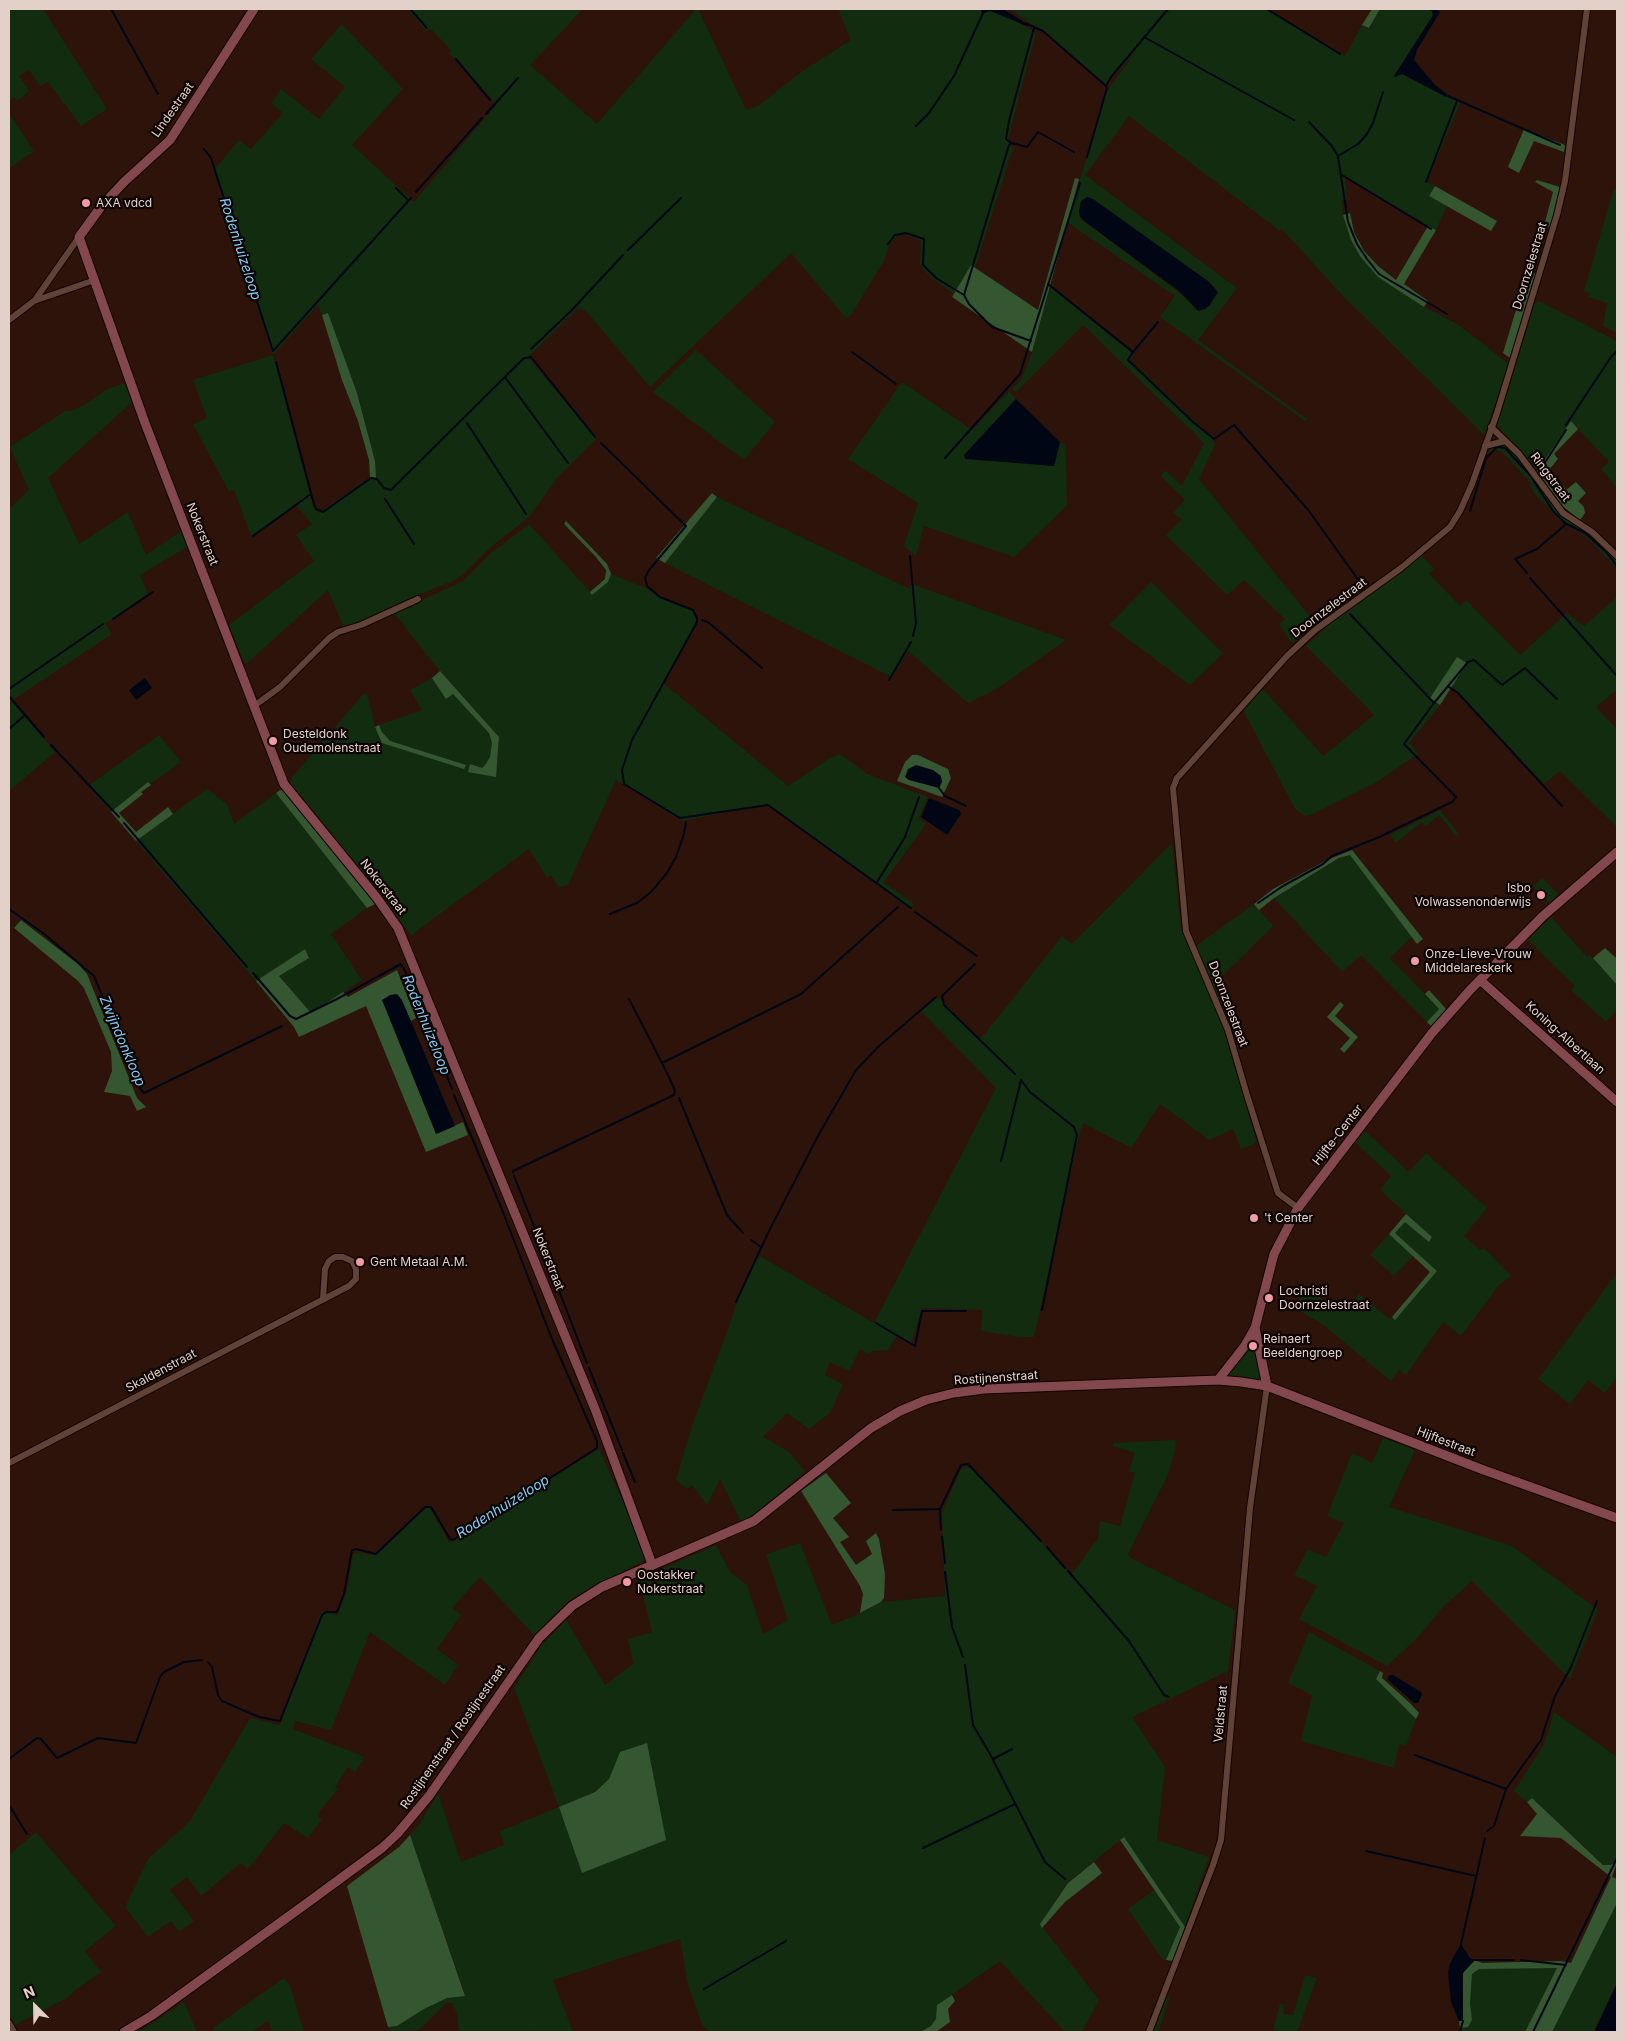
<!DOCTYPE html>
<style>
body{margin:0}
#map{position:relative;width:1626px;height:2041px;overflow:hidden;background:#2d1309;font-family:Inter,sans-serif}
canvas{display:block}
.frame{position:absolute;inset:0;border:10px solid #e3d0c9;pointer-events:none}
.north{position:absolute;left:10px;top:1981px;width:50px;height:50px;-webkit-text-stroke:4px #0d0402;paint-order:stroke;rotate:337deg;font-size:14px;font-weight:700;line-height:20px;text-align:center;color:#e3d0c9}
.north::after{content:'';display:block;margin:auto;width:18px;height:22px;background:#e3d0c9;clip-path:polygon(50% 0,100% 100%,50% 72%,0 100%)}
</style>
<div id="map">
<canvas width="1626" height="2041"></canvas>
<div class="frame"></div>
<div class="north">N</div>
</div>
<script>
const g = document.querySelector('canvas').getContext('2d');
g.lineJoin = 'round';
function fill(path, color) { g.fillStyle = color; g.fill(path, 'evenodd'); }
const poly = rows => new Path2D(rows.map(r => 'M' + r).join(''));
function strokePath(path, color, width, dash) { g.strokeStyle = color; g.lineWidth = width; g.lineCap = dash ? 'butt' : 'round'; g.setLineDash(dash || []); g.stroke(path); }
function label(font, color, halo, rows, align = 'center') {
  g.font = font + ' Inter,sans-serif'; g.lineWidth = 4.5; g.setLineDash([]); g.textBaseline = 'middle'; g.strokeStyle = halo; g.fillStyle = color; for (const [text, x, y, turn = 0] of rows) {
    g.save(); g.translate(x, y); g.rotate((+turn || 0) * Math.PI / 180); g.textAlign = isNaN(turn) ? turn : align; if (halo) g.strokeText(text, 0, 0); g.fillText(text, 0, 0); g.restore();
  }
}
fill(poly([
 [9,9,43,9,107,109,81,126,48,82,40,86,29,70,19,76,29,91,17,101,14,97,9,101],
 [407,9,583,9,530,65,597,124,696,9,698,9,746,110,758,106,804,70,851,40,838,9,996,9,1036,33,1008,139,1013,148,975,268,971,265,954,294,933,279,923,269,920,263,921,241,907,235,900,235,896,237,889,245,884,261,851,315,846,318,791,253,650,387,586,311,578,308,528,357,596,439,558,477,529,517,493,545,462,575,455,580,394,605,356,625,344,628,328,590,245,665,229,625,314,561,296,535,312,524,296,505,251,536,234,490,229,492,193,424,207,418,193,380,273,355,214,170,239,140,251,149,283,113,271,103,281,89,319,119,345,87,311,59,342,24,403,89,352,145,414,202,497,104,449,53,451,50,431,29,427,32],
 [318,305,322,315,328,313,357,393,375,461,375,478,370,477,319,513,313,507,273,355],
 [1009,9,1171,9,1164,18,1172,9,1264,9,1345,56,1362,25,1370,28,1380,9,1433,9,1439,13,1411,60,1435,89,1461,101,1427,182,1435,186,1429,196,1447,206,1436,230,1345,177,1347,199,1342,200,1343,215,1351,240,1360,256,1424,307,1457,324,1509,364,1484,435,1343,296,1281,228,1279,231,1276,228,1129,116,1085,175,1237,288,1198,340,1307,419,1305,421,1160,317,1175,296,1067,222,1107,91,1137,50,1106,84,1048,35],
 [1087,197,1093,199,1216,289,1185,297,1084,221],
 [9,113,34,151,9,169],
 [1614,188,1617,191,1617,333,1603,326,1607,303,1588,297,1590,293,1584,291],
 [1050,287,1134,355,1130,360,1212,438,1215,445,1199,479,1315,623,1292,643,1279,625,1285,619,1244,580,1227,595,1166,535,1182,519,1173,513,1185,500,1161,476,1165,470,1182,486,1204,443,1083,325,1016,392,1012,389,1021,380,1032,352],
 [1539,301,1617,341,1617,488,1601,469,1609,462,1571,421,1537,471,1497,425,1535,303],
 [696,350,775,422,744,460,653,392],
 [902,382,972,430,1009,391,1016,399,964,455,1054,466,1060,442,1066,445,1067,505,1014,557,924,526,916,556,904,546,918,503,848,459],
 [124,383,132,402,48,478,79,544,128,512,146,555,181,531,187,547,140,575,148,593,105,624,112,634,11,701,55,752,9,791,9,509,29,490,10,447,65,411,70,411,84,405,106,390],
 [1503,444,1514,452,1551,503,1565,518,1595,537,1608,550,1617,560,1617,569,1590,540,1559,519,1533,492,1530,482,1503,453,1497,450,1487,455,1491,448],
 [717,497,910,589,910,585,915,585,1066,640,998,688,968,703,908,651,892,677,665,563],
 [529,524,592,594,608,582,611,574,646,588,658,597,693,611,696,620,695,625,663,683,788,786,830,758,840,754,867,774,928,797,919,818,926,824,884,882,914,904,910,909,774,808,762,805,682,821,616,780,568,885,558,887,551,875,547,878,529,849,411,935,289,781,364,693,367,694,376,730,390,741,382,732,379,725,422,710,410,690,432,678,446,699,453,694,489,733,492,743,490,757,482,768,468,772,497,768,499,742,497,734,438,669,394,613,463,581,491,553],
 [1421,555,1434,569,1429,574,1460,606,1466,600,1520,655,1567,613,1584,626,1617,597,1617,690,1596,707,1617,729,1617,827,1560,771,1544,784,1452,686,1467,663,1457,657,1430,698,1440,705,1409,743,1418,754,1375,783,1311,815,1304,816,1295,809,1243,710,1263,689,1323,756,1374,715,1306,646,1345,609],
 [1151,582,1223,653,1190,685,1109,625],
 [159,735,181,762,150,784,148,782,111,812,88,786],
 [207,789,227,804,234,824,276,793,367,908,331,934,362,980,311,1013,279,976,308,958,305,949,256,981,136,841],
 [1440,810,1459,834,1456,836,1439,815,1426,826,1422,822,1396,843,1390,835],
 [1172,843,1181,929,1222,1023,1256,1140,1254,1144,1241,1149,1233,1129,1209,1140,1160,1104,1131,1148,1083,1123,1080,1132,1034,1337,1020,1337,981,1331,982,1310,922,1308,911,1344,897,1336,888,1350,873,1351,868,1354,860,1349,849,1371,830,1362,825,1375,843,1384,830,1413,809,1429,787,1413,763,1437,788,1451,805,1471,755,1514,741,1522,720,1479,707,1505,692,1485,687,1489,676,1480,692,1426,731,1321,739,1294,758,1255,874,1323,996,1088,921,1011,938,997,980,1040,1062,936,1072,944],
 [1351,855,1412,937,1390,958,1439,1009,1427,1022,1361,955,1342,972,1274,898,1340,858],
 [1542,878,1558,894,1550,903,1533,886],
 [1254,904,1273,926,1217,981,1234,1027,1234,1036,1196,946],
 [1551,917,1587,957,1590,955,1617,985,1617,1013,1615,1012,1606,1022,1571,990,1575,986,1528,940],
 [1365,1131,1409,1172,1426,1153,1487,1208,1464,1236,1480,1250,1484,1248,1511,1276,1499,1285,1461,1336,1443,1322,1406,1375,1399,1370,1391,1381,1322,1324,1293,1307,1307,1288,1339,1312,1343,1306,1347,1309,1359,1294,1390,1319,1392,1317,1395,1319,1437,1271,1395,1233,1405,1221,1429,1241,1432,1238,1380,1190,1391,1176,1356,1143],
 [1389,1234,1413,1256,1394,1276,1370,1255],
 [1617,1273,1617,1377,1605,1393,1588,1380,1570,1404,1538,1379],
 [1255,1328,1267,1386,1218,1380],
 [1383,1438,1415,1450,1389,1507,1512,1546,1598,1610,1570,1679,1472,1581,1443,1607,1417,1638,1387,1666,1299,1619,1317,1586,1294,1575,1308,1549,1326,1557,1344,1523,1327,1516,1352,1453,1372,1463],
 [1176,1440,1175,1451,1168,1475,1128,1554,1132,1559,1235,1610,1228,1671,1132,1717,1165,1767,1157,1840,1209,1857,1185,1927,1124,1837,1067,1883,1040,1924,1099,2000,1082,2032,1065,2032,1000,1961,937,2005,936,2019,931,2026,920,2032,708,2032,702,2024,688,1985,680,1939,553,1980,573,2032,532,2032,531,2030,526,2032,459,2032,457,2014,452,2003,446,2003,419,2030,391,2032,388,2027,397,2026,424,2009,447,1998,465,1995,410,1835,420,1823,438,1793,461,1862,504,1845,500,1831,559,1807,514,1688,541,1646,566,1620,605,1685,633,1664,628,1639,652,1632,639,1579,716,1545,730,1572,747,1585,763,1634,788,1620,766,1554,800,1543,832,1625,863,1612,881,1602,945,1596,942,1513,959,1473,962,1468,965,1467,973,1469,1071,1575,1098,1538,1100,1521,1120,1526,1135,1473,1129,1471,1135,1453,1113,1446,1113,1443],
 [620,1752,582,1872,559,1807,594,1792,609,1779],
 [599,1449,644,1549,646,1556,645,1560,579,1594,564,1605,534,1635,480,1577,452,1608,461,1615,437,1649,458,1665,445,1685,370,1632,331,1730,295,1721,293,1729,365,1757,355,1772,348,1767,335,1787,338,1789,317,1815,322,1819,308,1838,284,1823,248,1869,241,1863,201,1896,187,1877,170,1890,194,1921,179,1932,171,1921,148,1937,125,1907,148,1859,190,1821,250,1718,280,1725,321,1612,337,1615,347,1591,353,1554,360,1552,370,1555,380,1550,429,1506,449,1542],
 [1309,1632,1380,1671,1376,1679,1416,1719,1406,1746,1399,1744,1394,1768,1301,1741,1312,1695,1288,1683],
 [1554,1712,1617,1757,1617,1862,1610,1865,1604,1865,1533,1799,1527,1802,1514,1791,1544,1744],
 [36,1832,116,1926,85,1951,101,1972,75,1990,67,1998,15,2025,9,2015,9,1855],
 [1154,1890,1180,1927,1166,1960,1162,1959,1128,1909],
 [1617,1903,1617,1983,1594,2032,1552,2032],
 [1557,1967,1525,2032,1461,2032,1460,2028,1468,2026,1472,2020,1470,2003,1472,1974,1479,1969],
 [1305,1975,1317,1978,1297,2032,1280,2032,1273,2030,1280,2004,1284,2005,1283,2014,1293,2015],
 [284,1978,290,1986,304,2032,272,2032,268,2021,252,2032,215,2032,213,2028],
 [1167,1996,1170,1997,1158,2032,1152,2032],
 [184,2002,197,2032,137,2032,141,2031]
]), '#122c10');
fill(poly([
 [1372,9,1380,9,1369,28,1362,25],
 [1524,129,1565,145,1564,152,1534,141,1519,173,1508,167],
 [1075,178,1079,179,1032,352,952,297,971,265,1038,310],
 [1537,180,1560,187,1550,228,1544,226,1553,192,1535,182],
 [1435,186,1497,221,1491,231,1429,196],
 [1350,213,1354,232,1364,251,1378,266,1396,280,1428,226,1436,230,1404,284,1428,301,1424,307,1378,277,1360,256,1351,240,1343,215],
 [1528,270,1537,274,1510,358,1503,353],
 [328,313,357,393,375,461,376,478,370,477,369,460,358,421,342,380,322,315],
 [1571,421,1578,429,1554,454,1558,459,1547,472,1560,488,1563,485,1566,490,1576,482,1586,493,1578,501,1584,507,1585,513,1580,520,1561,505,1537,471],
 [712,493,717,497,665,563,656,558],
 [566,521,607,564,611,574,608,582,592,595,590,592,605,579,606,570,596,557,564,524],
 [1457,657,1467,663,1440,705,1430,698],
 [440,671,499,737,496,777,468,772,470,764,482,768,485,765,490,757,492,743,489,733,453,694,446,699,432,678],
 [379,725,382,732,390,741,466,765,464,769,382,743,375,727],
 [912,755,918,755,948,769,951,778,942,797,897,781,905,762],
 [148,782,151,785,141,792,143,794,119,813,136,832,168,807,173,814,136,841,111,812],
 [280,790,285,790,377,903,367,908,276,793],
 [1352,850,1423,939,1417,944,1350,855,1339,858,1274,898,1259,910,1254,904,1273,889,1327,860],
 [21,920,78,964,87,974,137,1098,146,1107,137,1111,130,1096,104,1092,112,1071,111,1052,84,988,78,981,14,928],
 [1605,948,1617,959,1617,985,1593,958],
 [305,949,309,958,279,976,311,1013,343,992,348,997,397,970,416,1018,411,1021,397,994,436,1134,463,1122,468,1135,426,1152,366,1006,299,1037,294,1027,256,981],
 [1429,990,1446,1009,1432,1027,1427,1022,1439,1009,1425,994],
 [1340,1002,1344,1005,1335,1016,1358,1037,1344,1053,1340,1049,1350,1038,1327,1017],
 [1406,1214,1432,1237,1429,1242,1405,1222,1395,1233,1437,1271,1395,1320,1392,1317,1430,1272,1389,1234],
 [826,1473,851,1503,833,1518,849,1537,840,1542,856,1565,872,1554,866,1541,876,1533,879,1539,885,1574,884,1598,881,1602,860,1613,863,1594,860,1586,801,1491],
 [1380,1671,1383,1673,1382,1678,1411,1704,1419,1713,1416,1719,1376,1679],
 [647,1743,666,1840,582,1873,559,1807,595,1792,609,1779,620,1752],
 [1532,1798,1603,1865,1610,1865,1617,1862,1612,1877,1617,1879,1617,1903,1552,2032,1525,2032,1557,1968,1479,1969,1472,1974,1470,2003,1472,2020,1468,2027,1460,2028,1459,2021,1463,2021,1463,1973,1470,1963,1475,1960,1482,1963,1560,1961,1571,1963,1611,1877,1561,1838,1520,1836,1537,1814,1527,1802],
 [410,1835,465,1996,447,1998,424,2009,397,2026,388,2027,347,1886,399,1847],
 [1124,1837,1185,1927,1173,1961,1166,1960,1180,1927,1120,1840],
 [1094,1862,1102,1873,1065,1902,1042,1928,1040,1924,1068,1883],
 [952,1995,955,2001,948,2009,950,2022,936,2032,920,2032,931,2026,936,2019,937,2005]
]), '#345732');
fill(poly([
 [981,9,1001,9,1030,26,1027,26,990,11,982,14],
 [1426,9,1436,9,1440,12,1417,50,1414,60,1435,85,1447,94,1446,97,1402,74,1395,77,1394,76,1433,15,1432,11],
 [1087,197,1093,199,1208,281,1218,292,1210,305,1205,309,1198,311,1179,291,1084,221,1080,217,1079,211,1081,201],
 [1016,399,1060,442,1054,466,965,459,964,455],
 [145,678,152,688,136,700,129,690],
 [916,765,933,770,941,776,942,782,939,788,909,780,905,777,908,769],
 [929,798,959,810,961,814,947,835,921,817],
 [397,994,402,1000,455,1126,436,1134,382,1000,390,995],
 [1390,1675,1393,1675,1421,1692,1422,1694,1418,1703,1414,1703,1387,1679],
 [1461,1944,1470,1958,1475,1960,1463,1973,1463,2021,1459,2021,1451,2002,1448,1973,1450,1963],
 [1617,1983,1617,2032,1594,2032]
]), '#000613');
strokePath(poly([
 [111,9,158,94],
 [410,9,427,28],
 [1001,9,1021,21],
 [1267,9,1340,54],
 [1025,23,1043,31,1106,86,1111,77,1168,9],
 [1144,37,1294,120],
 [456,59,490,100],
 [1448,96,1560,145],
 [486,114,518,78],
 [1309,122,1331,145,1338,156,1348,222,1357,244,1367,259,1379,274,1447,314],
 [916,126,929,113,954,76,985,9],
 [1012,143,1027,147,1038,132,1074,152],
 [204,149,211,158,273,351,411,198],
 [1338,156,1358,144,1367,134,1373,123,1383,92],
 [1087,157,1107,88,1106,86],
 [1342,175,1431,229],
 [1426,182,1457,101],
 [396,188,408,200],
 [416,192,482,118],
 [888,244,895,235,906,233,924,239,923,265,936,278,964,295,969,304,992,327,1031,341],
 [628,250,681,198],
 [1048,284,1133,352,1158,322],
 [964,295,1009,145,1011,143,1006,139,1009,121,1034,28],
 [531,349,571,311,623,255],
 [852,352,896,384],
 [1133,352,1128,360,1193,422,1214,439,1234,425,1309,511,1362,585],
 [276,362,314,504,316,509,323,512,371,478,377,479,384,488,391,490,524,358,531,357,595,437],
 [505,377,568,463],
 [467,423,526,514],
 [1566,425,1611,357,1617,351],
 [601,443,686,526,649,570,645,578,647,586,660,597,693,610,697,618,697,622,632,740,622,770,624,784,680,818,768,805,911,908],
 [945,458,1020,374,1080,183],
 [1538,465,1544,464,1566,430],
 [385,499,414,544],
 [1470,511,1486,458,1497,447,1505,448,1530,475,1553,511,1565,523,1585,533,1606,552,1617,566],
 [253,536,311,494],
 [910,556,916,623,913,636],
 [1527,573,1515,559,1537,549,1565,525],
 [1530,578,1617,676],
 [113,619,153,592],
 [702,620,708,622,762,668],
 [889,680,911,642],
 [1449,687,1458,693,1562,806],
 [9,689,103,624],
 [9,696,44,737],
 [1434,703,1468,662,1474,660,1502,685,1525,668,1557,699],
 [9,729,24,716],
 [51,745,119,817],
 [939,788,945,796,966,806],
 [124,823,247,967],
 [877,882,905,837,919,797],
 [1258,903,1283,886,1323,864,1332,856,1377,838,1452,802,1456,797,1404,744,1434,703,1350,614],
 [9,909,43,933,94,976,141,1090,144,1093,282,1026],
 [915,912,977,956],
 [610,914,637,903,651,892,667,873,676,857,684,834,686,822],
 [975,964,942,996,944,1005,1015,1074],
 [253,973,290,1016,296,1019,337,999,401,964,405,971,452,1089],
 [629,999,662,1063],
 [1021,1080,1030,1092,1074,1127,1077,1135,1042,1310],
 [679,1098,727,1215,743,1233],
 [1001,1161,1021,1080],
 [513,1173,513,1171,674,1095,675,1090,662,1063,801,994,898,907],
 [514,1176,552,1271],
 [751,1240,761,1247],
 [553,1275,587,1363],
 [736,1302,769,1231,819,1134,856,1070,879,1046,936,997],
 [876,1323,915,1346,922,1311,966,1311],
 [589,1368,622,1450],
 [623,1453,635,1482],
 [893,1510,940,1509],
 [941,1530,940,1509,961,1465,968,1464,1041,1541],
 [942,1537,945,1563],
 [1047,1547,1065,1568],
 [1068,1571,1129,1641,1164,1695,1169,1697],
 [945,1572,952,1627,963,1657],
 [208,1662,212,1667,218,1695,222,1701,259,1717,280,1721,322,1615,326,1612,337,1612,344,1594,352,1550,356,1549,376,1554,425,1507,431,1507,450,1539,453,1540,597,1448,597,1441,552,1339,501,1207,454,1095],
 [965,1665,973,1725,990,1754,1045,1862,1065,1879],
 [1415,1755,1506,1789],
 [9,1759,37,1738,41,1739,57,1758,98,1738,136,1743,160,1677,164,1672,184,1662,202,1660],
 [993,1759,1012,1749],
 [9,1805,27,1834],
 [1487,1831,1494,1826,1506,1789,1541,1740,1555,1696,1571,1667,1597,1601],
 [923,1848,1015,1804],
 [1366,1851,1476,1876],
 [1461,1944,1485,1838],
 [1475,1960,1514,1960],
 [1521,1960,1566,1965],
 [704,1989,786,1941],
 [1460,2032,1463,2021],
 [1533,2032,1617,1858]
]), '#000613', 2);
const street = poly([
 [35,300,79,237],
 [9,320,34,301,95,280],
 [1491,427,1519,454,1563,513,1592,532,1617,556],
 [1485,446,1505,441],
 [254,706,280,687,329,638,338,632,361,625,418,599],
 [1298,1208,1278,1193,1247,1095,1228,1030,1186,931,1173,788,1177,778,1287,656,1315,630,1401,568,1450,527,1460,511,1472,484,1497,413,1557,215,1565,181,1587,9],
 [9,1463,349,1286,356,1279,356,1269,352,1261,343,1257,335,1257,329,1261,325,1269,323,1299],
 [9,2023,14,2032],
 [1149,2032,1213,1865,1221,1840,1250,1508,1267,1386]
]);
const secondary = poly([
 [254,9,170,140,124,182,100,208,79,237,145,423,284,784,377,898,398,928,595,1409,652,1564],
 [1480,980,1617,1102],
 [1255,1328,1267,1386],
 [1218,1380,1244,1347,1255,1328,1274,1254,1298,1208,1432,1033,1471,989,1543,916,1617,852],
 [124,2032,151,2016,314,1898,382,1848,397,1834,429,1796,539,1638,572,1606,602,1587,754,1521,871,1428,900,1411,926,1400,954,1393,984,1389,1218,1380,1241,1382,1267,1386,1481,1469,1617,1518]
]);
strokePath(street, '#140100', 8);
strokePath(secondary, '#140100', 11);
strokePath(street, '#604237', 6);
strokePath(secondary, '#82484e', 9);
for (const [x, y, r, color] of [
 [86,203,5,"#f49aa5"],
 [273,741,5,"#f49aa5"],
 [1541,895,5,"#f49aa5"],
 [1415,961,5,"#f49aa5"],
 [1254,1218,5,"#f49aa5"],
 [360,1262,5,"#f49aa5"],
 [1269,1298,5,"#f49aa5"],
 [1253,1346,5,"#f49aa5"],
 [627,1582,5,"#f49aa5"]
]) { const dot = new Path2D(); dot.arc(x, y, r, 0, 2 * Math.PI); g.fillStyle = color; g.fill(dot); strokePath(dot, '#0d0402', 2); }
label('12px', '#e3d0c9', '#0d0402', [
 ["Lindestraat",173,110,-55],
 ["Doornzelestraat",1530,266,-73],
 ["Ringstraat",1550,477,53],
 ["Nokerstraat",202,534,68],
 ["Doornzelestraat",1329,608,-37],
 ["Nokerstraat",383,887,52],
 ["Doornzelestraat",1228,1004,69],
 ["Koning-Albertlaan",1565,1038,42],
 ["Hijfte-Center",1338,1135,-52],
 ["Nokerstraat",548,1259,68],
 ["Skaldenstraat",161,1371,-28],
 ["Rostijnenstraat",996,1378,-4],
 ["Hijftestraat",1446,1442,21],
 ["Veldstraat",1221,1714,-85],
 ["Rostijnenstraat / Rostijnestraat",453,1737,-55]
]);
label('12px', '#e3d0c9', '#0d0402', [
 ["AXA vdcd",96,203],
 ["Desteldonk",283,734],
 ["Oudemolenstraat",283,748],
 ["Isbo",1531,888,"right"],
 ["Volwassenonderwijs",1531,902,"right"],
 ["Onze-Lieve-Vrouw",1425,954],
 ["Middelareskerk",1425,968],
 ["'t Center",1264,1218],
 ["Gent Metaal A.M.",370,1262],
 ["Lochristi",1279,1291],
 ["Doornzelestraat",1279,1305],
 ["Reinaert",1263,1339],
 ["Beeldengroep",1263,1353],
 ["Oostakker",637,1575],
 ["Nokerstraat",637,1589]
], 'left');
label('italic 14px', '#7bcbf9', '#0d0402', [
 ["Rodenhuizeloop",240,249,72],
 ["Rodenhuizeloop",426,1025,68],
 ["Zwijndonkloop",122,1041,67],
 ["Rodenhuizeloop",503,1507,-32]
]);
</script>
